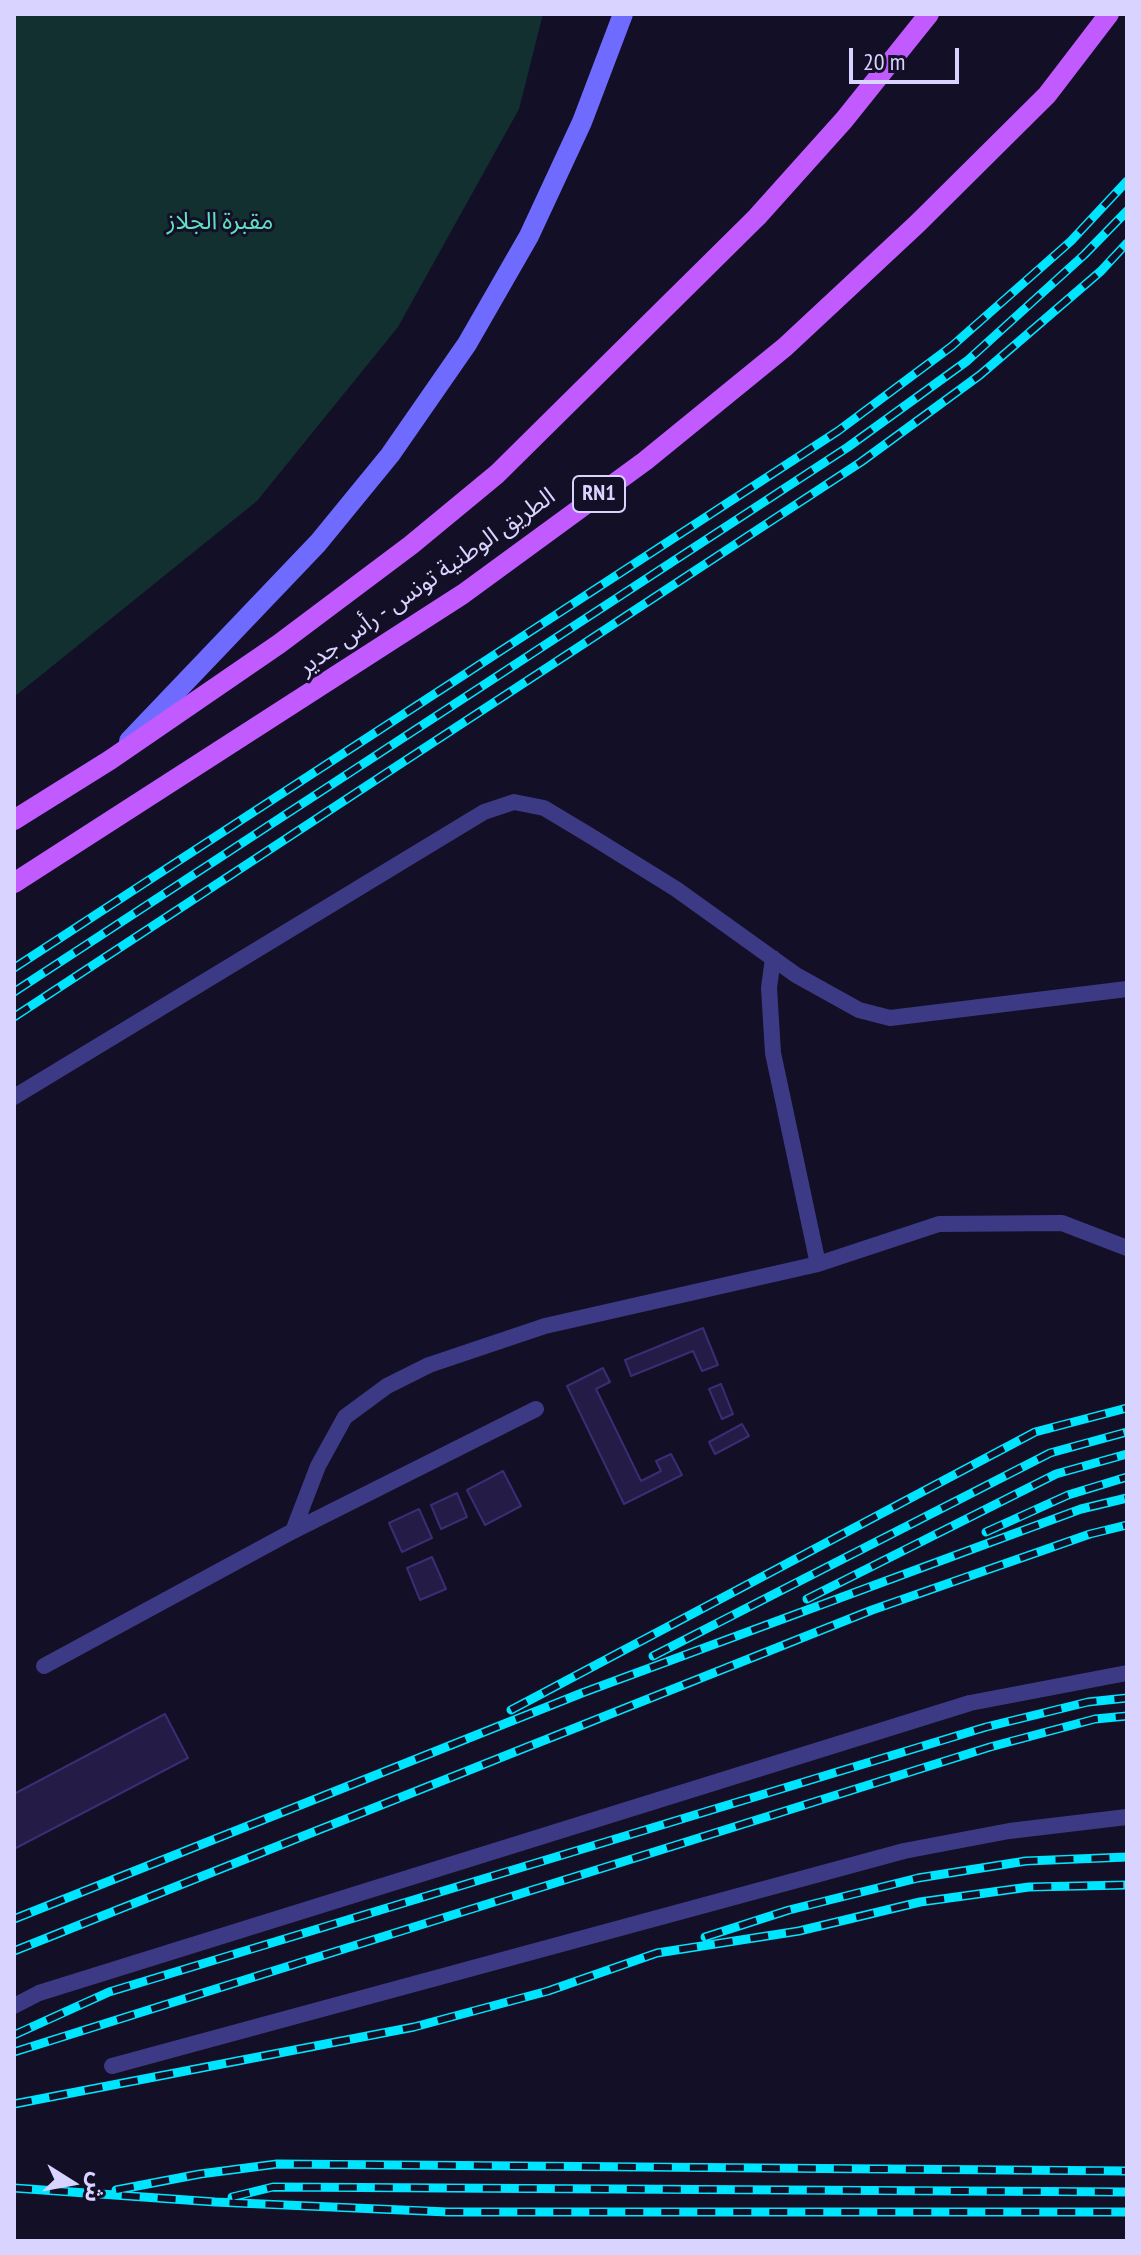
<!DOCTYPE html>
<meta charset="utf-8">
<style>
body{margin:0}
#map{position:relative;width:1141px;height:2255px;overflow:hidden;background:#130f26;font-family:"PT Sans Narrow","Noto Sans Arabic",sans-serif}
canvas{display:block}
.frame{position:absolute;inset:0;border:16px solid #d9d4ff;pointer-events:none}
.north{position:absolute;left:32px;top:2143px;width:80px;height:80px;-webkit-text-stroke:6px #130f26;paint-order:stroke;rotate:101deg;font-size:22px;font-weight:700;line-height:32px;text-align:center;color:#d9d4ff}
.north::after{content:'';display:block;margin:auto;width:28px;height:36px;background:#d9d4ff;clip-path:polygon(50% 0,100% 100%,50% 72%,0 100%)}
.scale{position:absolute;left:849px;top:48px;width:110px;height:36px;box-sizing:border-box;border:4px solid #d9d4ff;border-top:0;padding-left:10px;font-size:24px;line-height:28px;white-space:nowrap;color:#d9d4ff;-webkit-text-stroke:6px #130f26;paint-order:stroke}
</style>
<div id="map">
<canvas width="1141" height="2255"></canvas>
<div class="frame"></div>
<div class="north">ش</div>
<div class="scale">20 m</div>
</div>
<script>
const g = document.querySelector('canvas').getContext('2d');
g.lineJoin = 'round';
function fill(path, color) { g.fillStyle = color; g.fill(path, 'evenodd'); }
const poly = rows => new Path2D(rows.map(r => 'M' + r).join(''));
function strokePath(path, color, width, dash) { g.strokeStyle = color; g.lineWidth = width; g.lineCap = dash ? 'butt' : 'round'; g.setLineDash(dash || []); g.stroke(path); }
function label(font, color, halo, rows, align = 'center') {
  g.font = font + ' "PT Sans Narrow","Noto Sans Arabic",sans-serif'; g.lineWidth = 6; g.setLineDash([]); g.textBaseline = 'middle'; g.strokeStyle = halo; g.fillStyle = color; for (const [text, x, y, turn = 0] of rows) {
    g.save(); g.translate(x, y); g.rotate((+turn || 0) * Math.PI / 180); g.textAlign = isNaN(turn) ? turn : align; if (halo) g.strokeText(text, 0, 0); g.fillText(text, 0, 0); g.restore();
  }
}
fill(poly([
 [14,14,543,14,519,109,398,327,257,501,14,697]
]), '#12302f');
const building = poly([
 [703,1328,718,1365,702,1371,693,1351,631,1376,625,1360,703,1328],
 [603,1368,610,1382,596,1389,641,1481,661,1471,656,1461,671,1454,682,1475,624,1504,567,1386,603,1368],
 [721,1384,733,1414,722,1419,709,1389,721,1384],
 [742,1424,749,1436,715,1454,709,1442,742,1424],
 [503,1471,521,1506,485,1525,467,1490,503,1471],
 [457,1493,467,1517,441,1529,431,1505,457,1493],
 [419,1509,432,1538,402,1552,389,1523,419,1509],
 [432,1557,446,1589,420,1600,407,1568,432,1557],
 [165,1714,188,1758,14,1849,14,1794,165,1714]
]);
fill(building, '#241b47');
strokePath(building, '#3b2d73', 2);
strokePath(poly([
 [773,958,769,988,773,1053,818,1264],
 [14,1097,484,812,514,802,544,808,589,835,676,889,796,975,859,1010,890,1018,1127,989],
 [293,1531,318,1466,345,1417,387,1386,429,1365,545,1326,818,1264,939,1224,1062,1223,1127,1248],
 [44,1666,293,1531,536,1409],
 [14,2006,39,1993,970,1703,1127,1673],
 [112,2066,904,1851,1009,1831,1127,1817]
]), '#3d3a85', 16);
strokePath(poly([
 [129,741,318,543,390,455,467,344,529,236,582,122,623,14]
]), '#6f6bff', 20);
strokePath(poly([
 [14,820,110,760,279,644,411,545,497,474,757,217,844,120,929,14],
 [14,883,463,594,645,461,785,347,917,224,1047,95,1109,14]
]), '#c25bff', 20);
const rail = poly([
 [14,968,838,431,952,346,1071,241,1127,181],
 [14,992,848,447,967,361,1084,255,1127,211],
 [14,1017,861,462,980,375,1101,271,1127,243],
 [986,1532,1068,1495,1127,1477],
 [807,1599,1056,1474,1127,1454],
 [653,1656,1050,1453,1127,1432],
 [511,1710,1035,1432,1127,1408],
 [14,1919,582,1693,1081,1509,1127,1498],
 [705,1937,789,1910,918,1878,1026,1861,1127,1857],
 [14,1951,872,1610,1090,1534,1127,1525],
 [14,2035,109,1992,986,1727,1088,1702,1127,1698],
 [14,2052,990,1747,1095,1719,1127,1716],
 [14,2104,414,2027,548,1991,657,1953,799,1931,920,1902,1029,1887,1127,1885],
 [14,2188,215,2202,448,2212,1127,2212],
 [116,2190,200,2174,277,2164,1127,2171],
 [232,2197,273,2187,1127,2192]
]);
strokePath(rail, '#00e5ff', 9);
strokePath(rail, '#130f26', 6, [18]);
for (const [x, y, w] of [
 [599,494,52]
]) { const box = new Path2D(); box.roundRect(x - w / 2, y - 18, w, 36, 6); g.fillStyle = '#130f26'; g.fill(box); strokePath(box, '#d9d4ff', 2); }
label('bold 22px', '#d9d4ff', null, [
 ["RN1",599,494]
]);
label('24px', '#5fe0c0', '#130f26', [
 ["مقبرة الجلاز",220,222]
]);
label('24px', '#d9d4ff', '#130f26', [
 ["الطريق الوطنية تونس - رأس جدير",427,582,-35]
]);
</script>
